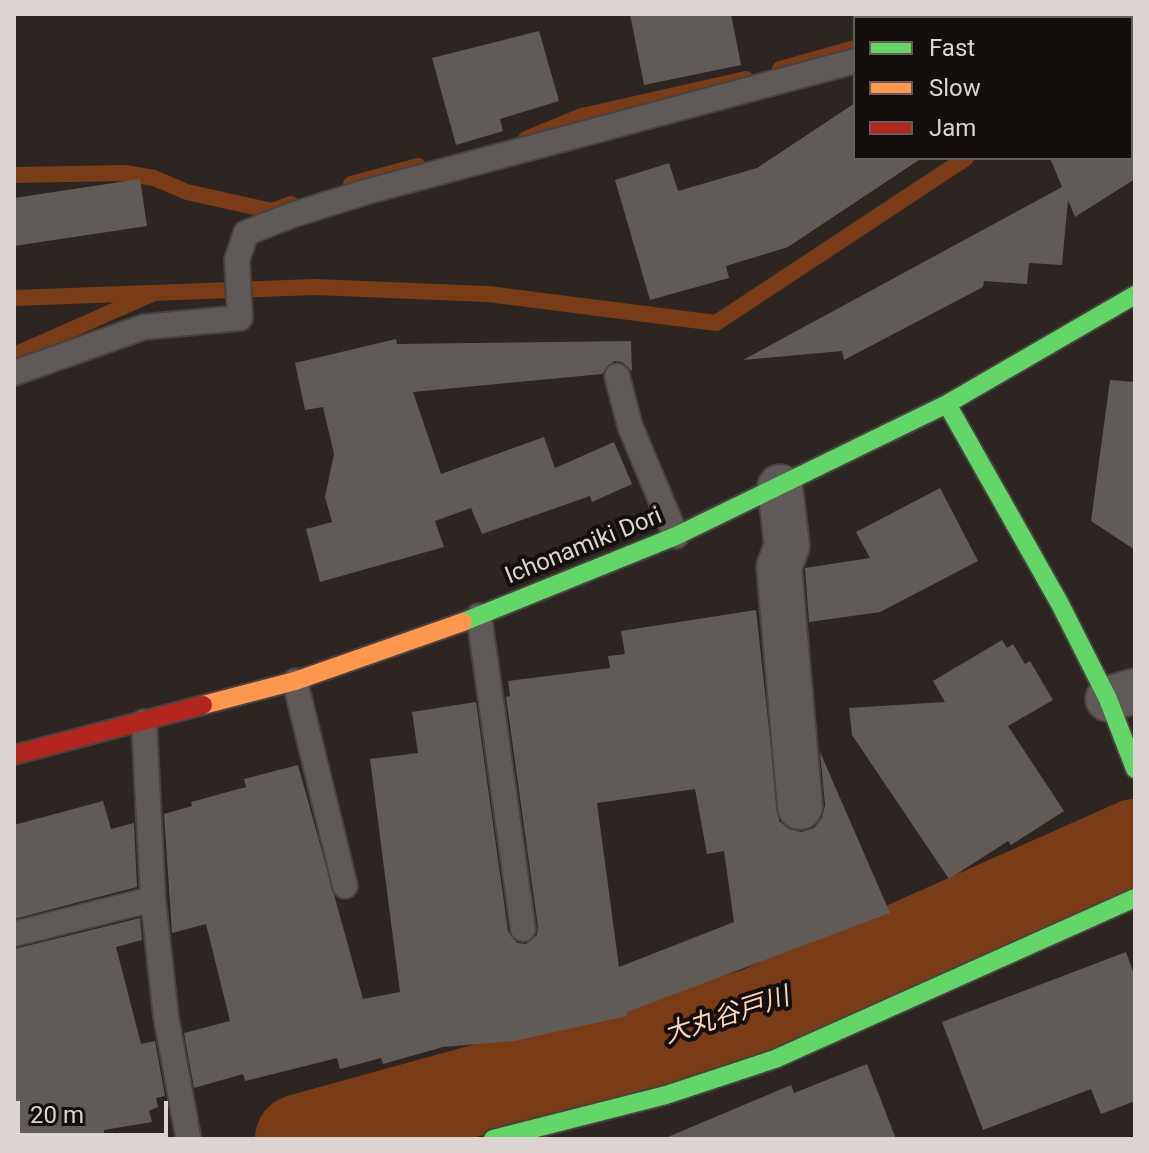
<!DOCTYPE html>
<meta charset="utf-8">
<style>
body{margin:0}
#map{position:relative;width:1149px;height:1153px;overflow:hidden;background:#2c2522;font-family:Roboto,sans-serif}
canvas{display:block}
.frame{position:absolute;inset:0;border:16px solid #dbd4d1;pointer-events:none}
.legend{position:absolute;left:853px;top:16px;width:280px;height:144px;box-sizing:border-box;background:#140f0d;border:2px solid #645e5b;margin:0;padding:10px 14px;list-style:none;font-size:24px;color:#dbd4d1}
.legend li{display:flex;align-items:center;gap:16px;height:40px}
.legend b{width:40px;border:2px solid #645e5b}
.scale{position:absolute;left:16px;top:1101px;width:152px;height:36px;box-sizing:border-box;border:4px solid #dbd4d1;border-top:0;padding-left:10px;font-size:24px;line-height:28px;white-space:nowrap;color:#dbd4d1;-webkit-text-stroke:6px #140f0d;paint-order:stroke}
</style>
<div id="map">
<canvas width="1149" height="1153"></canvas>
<div class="frame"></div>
<ul class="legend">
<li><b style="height:10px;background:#63d668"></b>Fast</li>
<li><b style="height:10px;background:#ff974d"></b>Slow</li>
<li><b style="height:10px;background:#b3261e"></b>Jam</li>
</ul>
<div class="scale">20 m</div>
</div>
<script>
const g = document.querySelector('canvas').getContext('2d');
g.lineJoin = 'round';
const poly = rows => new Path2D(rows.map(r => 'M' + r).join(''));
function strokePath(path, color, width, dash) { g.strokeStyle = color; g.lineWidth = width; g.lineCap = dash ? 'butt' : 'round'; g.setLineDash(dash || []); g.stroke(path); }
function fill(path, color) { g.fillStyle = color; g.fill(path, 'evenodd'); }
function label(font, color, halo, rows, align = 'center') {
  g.font = font + ' Roboto,"Noto Sans JP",sans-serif'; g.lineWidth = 8; g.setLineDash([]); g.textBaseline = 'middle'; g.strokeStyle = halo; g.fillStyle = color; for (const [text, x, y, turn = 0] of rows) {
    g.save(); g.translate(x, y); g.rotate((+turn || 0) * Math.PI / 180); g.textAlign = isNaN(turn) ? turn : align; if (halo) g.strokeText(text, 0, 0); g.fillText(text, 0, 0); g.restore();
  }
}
strokePath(poly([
 [1131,57,1135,55],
 [780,69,855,48],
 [526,139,582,116,746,79],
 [14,175,125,173,154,178,187,192,272,211,291,204],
 [351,184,418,166],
 [14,298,315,287,488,294,716,323,966,158],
 [14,355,152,294]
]), '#7a3c16', 16);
strokePath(poly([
 [300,1139,756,1013,1135,844]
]), '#7a3c16', 90);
fill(poly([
 [630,14,731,14,741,65,644,85],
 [539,31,559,101,500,119,503,131,456,145,432,58],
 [855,103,855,158,922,158,788,247,726,266,729,278,650,300,615,180,669,163,678,191,757,168],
 [1050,158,1135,158,1135,179,1075,217,1068,200,1062,265,1029,263,1027,284,984,281,983,287,844,360,842,351,743,360,1062,187],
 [140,179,147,226,14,246,14,198],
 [396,339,397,344,631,341,632,371,622,362,614,361,602,374,413,392,441,474,544,437,555,468,614,442,632,484,592,502,590,496,482,534,471,508,435,521,444,547,320,582,306,529,332,522,325,497,334,454,323,407,305,410,295,363],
 [1110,380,1135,382,1135,550,1091,521],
 [940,488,978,561,880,612,809,622,805,568,870,558,856,532],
 [756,610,779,821,789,829,801,832,814,828,822,818,825,805,820,752,890,913,627,1012,627,1016,514,1041,443,1047,383,1064,381,1058,340,1069,337,1058,245,1081,243,1074,194,1088,184,1033,230,1021,206,924,172,933,164,814,192,806,191,802,246,787,244,779,298,765,363,999,400,992,370,759,418,753,412,712,476,702,508,931,517,943,526,944,537,935,538,927,506,697,510,696,508,681,610,668,608,656,625,654,621,631],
 [695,789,707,854,724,851,734,922,619,967,597,803],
 [1002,640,1007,648,1013,644,1025,664,1030,661,1053,700,1008,726,1064,811,1011,845,1008,841,949,879,852,735,849,708,945,702,933,681],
 [103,801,111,829,134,823,137,887,14,919,14,825],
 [140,918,142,940,116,947,141,1044,155,1041,165,1096,156,1098,158,1107,149,1111,152,1122,104,1130,105,1139,14,1139,14,949],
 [1126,952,1135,977,1135,1101,1101,1114,1091,1089,983,1130,942,1022],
 [867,1064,896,1139,663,1139,791,1085,794,1093]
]), '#615b58');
const lane = poly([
 [1003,18,1015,14],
 [14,373,144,327,240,318,237,260,246,233,292,215,369,191,855,61],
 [617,376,630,426,676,536],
 [479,616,523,929],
 [295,681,345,886],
 [144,722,153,899,166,1017,188,1136],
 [14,934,153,899]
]);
const street = poly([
 [780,487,787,546,779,567,800,807],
 [1108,699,1135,691]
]);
const fast = poly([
 [947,404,1060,604,1108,699,1135,769],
 [463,622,676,536,947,404,1135,295],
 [493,1139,666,1095,775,1059,1135,898]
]);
const slow = poly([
 [203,705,295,681,463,622]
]);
const jam = poly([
 [14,755,203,705]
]);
strokePath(lane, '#484240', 28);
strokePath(street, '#484240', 48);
strokePath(fast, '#484240', 22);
strokePath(slow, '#484240', 22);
strokePath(jam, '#484240', 22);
strokePath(lane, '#5f5a58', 24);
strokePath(street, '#5f5a58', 44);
strokePath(fast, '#63d668', 18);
strokePath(slow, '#ff974d', 18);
strokePath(jam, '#b3261e', 18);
label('24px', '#dbd4d1', '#140f0d', [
 ["Ichonamiki Dori",584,547,-22]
]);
label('italic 26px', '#fdd3be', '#140f0d', [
 ["大丸谷戸川",727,1017,-18]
]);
</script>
